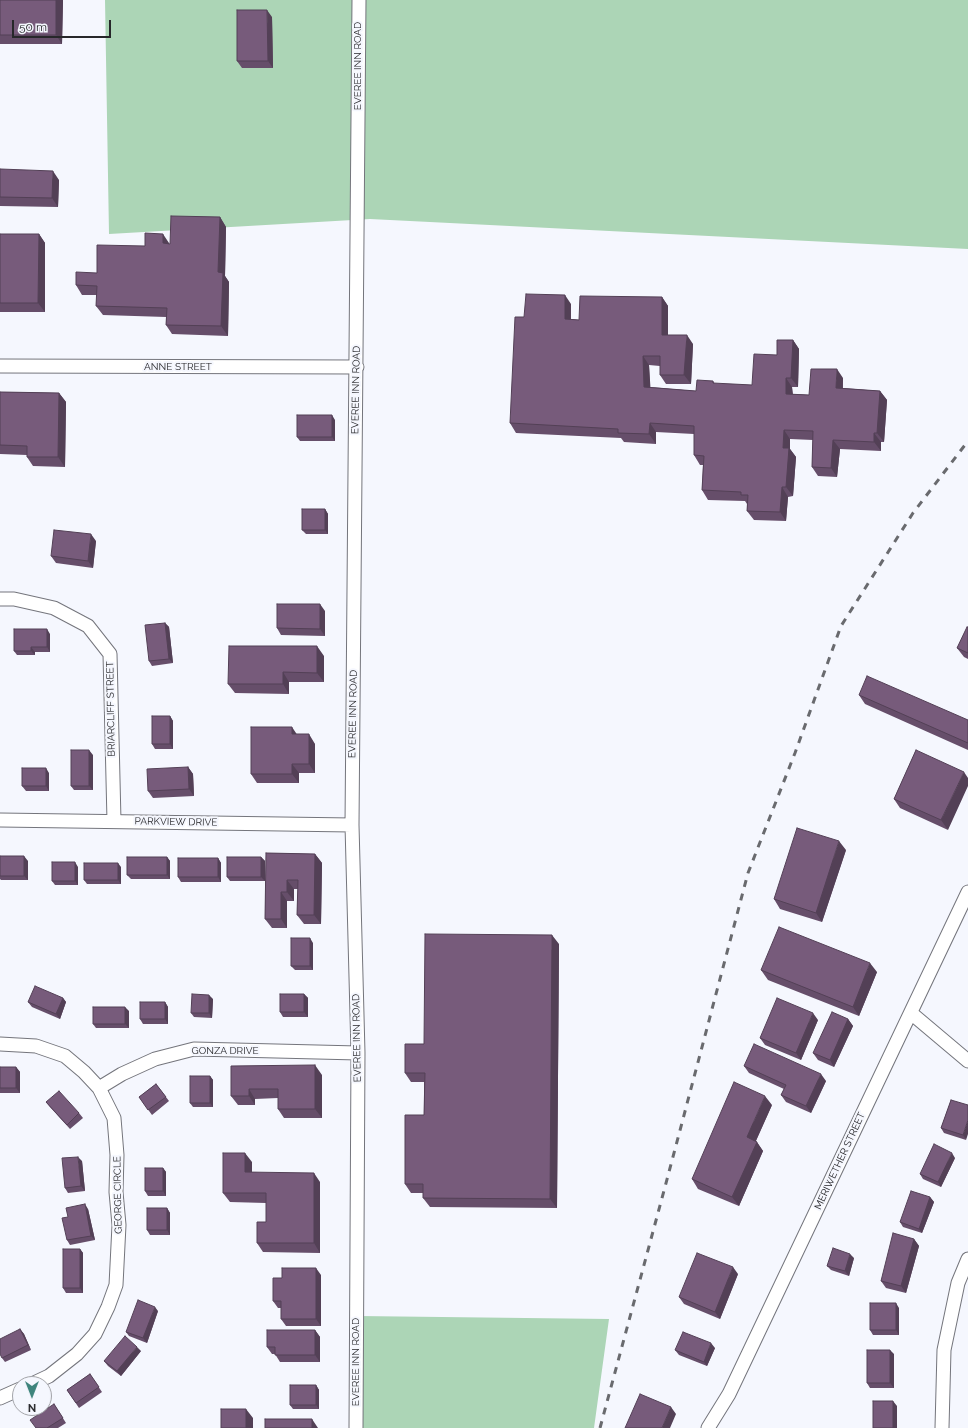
<!DOCTYPE html>
<style>
body{margin:0}
#map{position:relative;width:968px;height:1428px;overflow:hidden;background:#f5f7fe;font-family:Raleway,sans-serif}
canvas{display:block}
.north{position:absolute;left:12px;top:1376px;width:40px;height:40px;box-sizing:border-box;background:#f5f7fe;border:1px solid #a3a4a9;border-radius:50%;rotate:180deg;font-size:11px;font-weight:700;line-height:16px;text-align:center;color:#27272a}
.north::after{content:'';display:block;margin:auto;width:14px;height:18px;background:#3e847c;clip-path:polygon(50% 0,100% 100%,50% 72%,0 100%)}
.scale{position:absolute;left:12px;top:20px;width:99px;height:18px;box-sizing:border-box;border:2px solid #27272a;border-top:0;padding-left:5px;font-size:12px;line-height:14px;white-space:nowrap;color:#27272a;-webkit-text-stroke:3px #f5f7fe;paint-order:stroke}
</style>
<div id="map">
<canvas width="968" height="1428"></canvas>
<div class="north">N</div>
<div class="scale">50 m</div>
</div>
<script>
const g = document.querySelector('canvas').getContext('2d');
g.lineJoin = 'round';
function fill(path, color) { g.fillStyle = color; g.fill(path, 'evenodd'); }
const poly = rows => new Path2D(rows.map(r => 'M' + r).join(''));
function strokePath(path, color, width, dash) { g.strokeStyle = color; g.lineWidth = width; g.lineCap = dash ? 'butt' : 'round'; g.setLineDash(dash || []); g.stroke(path); }
function label(font, color, halo, rows, align = 'center') {
  g.font = font + ' Raleway,sans-serif'; g.lineWidth = 4; g.setLineDash([]); g.textBaseline = 'middle'; g.strokeStyle = halo; g.fillStyle = color; for (const [text, x, y, turn = 0] of rows) {
    g.save(); g.translate(x, y); g.rotate((+turn || 0) * Math.PI / 180); g.textAlign = isNaN(turn) ? turn : align; if (halo) g.strokeText(text, 0, 0); g.fillText(text, 0, 0); g.restore();
  }
}
fill(poly([
 [105,0,968,0,968,249,370,219,109,234],
 [358,1316,609,1319,594,1428,358,1428]
]), '#acd5b6');
const minor = poly([
 [0,366,357,367],
 [0,599,14,599,54,608,88,626,110,654,114,821],
 [0,820,352,825],
 [911,1013,968,1061],
 [0,1044,36,1046,65,1056,84,1072,99,1088,114,1118,117,1155,116,1192,119,1225,116,1285,108,1307,95,1334,77,1354,49,1376,32,1384],
 [99,1088,122,1074,155,1059,194,1049,358,1053],
 [0,1398,20,1389],
 [356,1428,358,1053,352,825,359,0],
 [708,1428,729,1394,968,892],
 [942,1428,944,1350,958,1283,968,1259]
]);
strokePath(minor, '#74757c', 15);
strokePath(minor, '#fff', 13);
strokePath(poly([
 [600,1428,665,1187,748,873,795,753,841,626,913,513,968,441]
]), '#696a6e', 3, [7, 7]);
fill(poly([
 [0,0,63,0,62,44,0,44],
 [272,17,273,68,242,68,237,61],
 [0,169,59,180,58,207,0,206],
 [220,217,226,227,225,276,229,282,228,336,172,334,166,325,166,317,103,315,96,306,97,295,82,295,76,285,97,273,145,246,169,243,169,244,170,244],
 [0,234,39,234,45,243,45,312,0,312],
 [662,297,668,306,668,335,693,344,691,384,666,384,660,375,660,366,649,365,650,387,696,391,713,381,715,384,752,385,777,355,793,340,799,349,798,387,792,387,793,394,809,395,843,378,843,388,880,391,887,400,884,442,881,442,881,451,840,449,837,477,818,476,812,467,813,440,790,439,790,449,796,457,793,496,788,497,786,521,754,520,747,511,747,504,745,501,708,500,702,490,703,465,700,465,694,455,694,434,656,432,656,444,624,442,621,438,516,433,510,423,524,317,571,304,571,319,579,320],
 [0,392,59,393,66,402,65,467,33,466,27,457,27,455,0,454],
 [335,420,335,441,300,441,297,437],
 [325,509,328,514,328,534,306,534,302,530],
 [96,541,93,568,56,563,51,556],
 [325,611,325,636,281,635,277,628],
 [165,623,169,627,173,663,152,666,149,661],
 [968,627,968,659,964,657,957,648],
 [50,634,50,652,35,652,35,655,17,655,14,651],
 [324,656,324,682,289,682,289,694,235,693,228,684],
 [859,695,968,720,968,750,865,704],
 [170,716,173,721,173,749,155,749,152,744],
 [297,734,315,744,315,773,299,773,299,783,257,783,251,774],
 [916,750,948,830,900,808,894,799],
 [93,755,93,790,74,790,71,786],
 [188,767,193,774,194,796,153,798,148,791],
 [49,773,49,791,26,791,22,786],
 [846,850,822,922,780,909,774,899],
 [266,853,315,854,322,863,321,924,304,924,297,915,298,889,294,889,294,901,287,901,287,928,272,928,265,919],
 [0,856,28,861,28,880,1,880,0,879],
 [167,857,170,861,170,879,131,879,127,875],
 [261,857,265,861,265,881,230,881,227,877],
 [218,858,221,863,221,882,181,882,178,877],
 [78,867,78,885,55,885,52,881],
 [121,867,121,884,87,884,84,880],
 [313,943,313,970,295,970,291,966],
 [559,944,557,1208,430,1207,423,1198,423,1193,411,1193,405,1184,424,1115,424,1082,411,1082,405,1073,424,1044],
 [761,970,877,972,859,1016,768,980],
 [304,994,308,998,308,1017,283,1017,280,1012],
 [63,998,66,1002,60,1019,32,1007,28,1002],
 [213,999,212,1018,194,1017,191,1013],
 [165,1002,168,1007,168,1024,143,1024,140,1019],
 [129,1011,129,1028,96,1028,93,1024],
 [848,1019,853,1026,834,1067,818,1060,813,1053],
 [818,1020,801,1060,765,1045,760,1038],
 [231,1066,322,1075,322,1118,284,1118,278,1109,278,1098,255,1099,255,1105,238,1105,231,1096],
 [744,1066,826,1081,811,1113,786,1102,781,1095,784,1089,749,1073],
 [0,1067,16,1067,20,1072,20,1093,0,1093],
 [210,1076,213,1080,213,1107,193,1107,190,1103],
 [156,1084,169,1101,152,1115,139,1097],
 [951,1100,966,1140,944,1133,941,1128],
 [46,1102,79,1113,83,1118,70,1129,50,1107],
 [772,1105,756,1141,763,1151,739,1206,698,1189,692,1179],
 [955,1158,941,1187,923,1179,920,1174],
 [82,1161,85,1191,68,1193,65,1188],
 [252,1162,252,1172,320,1182,320,1253,263,1252,257,1243,266,1222,266,1203,230,1202,223,1193],
 [163,1168,166,1172,166,1196,148,1196,145,1191],
 [930,1197,934,1202,922,1233,903,1227,900,1222],
 [167,1208,170,1213,170,1235,150,1235,147,1230],
 [88,1209,95,1240,70,1245,67,1240,68,1217],
 [914,1239,919,1246,906,1293,886,1288,881,1281],
 [80,1249,83,1253,83,1293,66,1293,63,1288],
 [854,1258,849,1276,831,1270,827,1266],
 [738,1274,720,1319,684,1304,679,1297],
 [321,1275,321,1326,286,1326,281,1319,281,1308,278,1308,273,1301,282,1278],
 [899,1308,899,1335,873,1335,870,1330],
 [158,1311,147,1343,129,1336,126,1332],
 [20,1329,24,1334,31,1350,5,1362,2,1358],
 [315,1330,320,1337,320,1362,280,1362,275,1354,272,1354,267,1347],
 [715,1348,707,1366,679,1355,675,1350],
 [141,1351,121,1376,108,1366,104,1361],
 [894,1354,894,1388,870,1388,867,1383],
 [90,1374,102,1392,79,1408,67,1390],
 [316,1385,319,1390,319,1409,293,1409,290,1405],
 [54,1404,66,1423,58,1428,36,1428]
]), '#664e6a');
fill(poly([
 [56,0,63,0,62,44,56,35],
 [267,10,272,17,273,68,268,61],
 [53,171,59,180,58,207,52,198],
 [220,217,226,227,225,276,229,282,228,336,221,326,218,272],
 [39,234,45,243,45,312,38,303],
 [163,234,169,243,169,253,163,243],
 [565,295,571,304,571,328,565,319],
 [662,297,668,306,668,344,662,335],
 [687,335,693,344,691,384,684,375],
 [793,340,799,349,798,387,791,378],
 [643,356,649,365,651,396,644,387],
 [837,369,843,378,842,397,836,388],
 [786,378,792,387,793,403,786,394],
 [880,391,887,400,884,442,877,433],
 [59,393,66,402,65,467,58,457],
 [332,415,335,420,335,441,332,437],
 [650,423,656,432,656,444,649,434],
 [784,430,790,439,790,449,796,457,793,496,786,487,783,448],
 [874,433,881,442,881,451,874,442],
 [833,440,840,449,837,477,831,468],
 [782,487,788,497,786,521,780,512],
 [325,509,328,514,328,534,325,530],
 [91,534,96,541,93,568,88,561],
 [320,604,325,611,325,636,320,629],
 [165,623,169,627,173,663,169,659],
 [47,629,50,634,50,652,47,647],
 [317,646,324,656,324,682,317,673],
 [31,647,35,652,35,655,31,651],
 [283,672,289,682,289,694,283,684],
 [170,716,173,721,173,749,170,744],
 [292,727,298,736,292,734],
 [309,734,315,744,315,773,309,764],
 [89,750,93,755,93,790,89,786],
 [292,764,299,773,299,783,292,774],
 [188,767,193,774,194,796,189,789],
 [46,768,49,773,49,791,46,786],
 [964,772,968,778,968,786,948,830,941,820],
 [839,841,846,850,822,922,816,913],
 [315,854,322,863,321,924,314,915],
 [24,856,28,861,28,880,24,876],
 [167,857,170,861,170,879,167,875],
 [261,857,265,861,265,881,261,877],
 [218,858,221,863,221,882,218,877],
 [75,862,78,867,78,885,75,881],
 [118,863,121,867,121,884,118,880],
 [287,880,294,889,294,901,287,892],
 [281,892,287,901,287,928,281,919],
 [552,935,559,944,557,1208,550,1199],
 [310,938,313,943,313,970,310,966],
 [870,963,877,972,859,1016,853,1007],
 [304,994,308,998,308,1017,304,1012],
 [209,995,213,999,212,1018,209,1013],
 [63,998,66,1002,60,1019,56,1014],
 [165,1002,168,1007,168,1024,165,1019],
 [125,1007,129,1011,129,1028,125,1024],
 [813,1013,818,1020,801,1060,796,1053],
 [848,1019,853,1026,834,1067,830,1060],
 [315,1065,322,1075,322,1118,315,1109],
 [16,1067,20,1072,20,1093,16,1088],
 [821,1074,826,1081,811,1113,806,1106],
 [210,1076,213,1080,213,1107,210,1103],
 [249,1089,255,1099,255,1105,249,1096],
 [765,1096,772,1105,753,1147,747,1137],
 [968,1120,968,1134,966,1140,963,1135],
 [757,1142,763,1151,739,1206,732,1197],
 [245,1153,252,1162,252,1181,245,1172],
 [952,1153,955,1158,941,1187,938,1182],
 [78,1157,82,1161,85,1191,81,1186],
 [163,1168,166,1172,166,1196,163,1191],
 [314,1173,320,1182,320,1253,314,1243],
 [930,1197,934,1202,922,1233,919,1229],
 [85,1204,88,1209,95,1240,91,1236],
 [167,1208,170,1213,170,1235,167,1230],
 [914,1239,919,1246,906,1293,901,1286],
 [80,1249,83,1253,83,1293,80,1288],
 [850,1254,854,1258,849,1276,845,1271],
 [733,1267,738,1274,720,1319,715,1312],
 [316,1268,321,1275,321,1326,316,1319],
 [896,1303,899,1308,899,1335,896,1330],
 [155,1307,158,1311,147,1343,143,1338],
 [20,1329,24,1334,31,1350,28,1345],
 [315,1330,320,1337,320,1362,315,1355],
 [711,1343,715,1348,707,1366,704,1362],
 [137,1347,141,1351,121,1376,117,1371],
 [890,1350,894,1354,894,1388,890,1383],
 [316,1385,319,1390,319,1409,316,1405],
 [893,1401,897,1406,897,1428,893,1428],
 [671,1407,676,1414,670,1428,662,1428],
 [246,1409,253,1418,253,1428,246,1428],
 [312,1419,318,1428,312,1428]
]), '#534056');
const building = poly([
 [0,0,56,0,56,35,0,35,0,0],
 [237,10,267,10,268,61,237,61,237,10],
 [0,169,53,171,52,198,0,197,0,169],
 [171,216,220,217,218,272,223,273,221,326,166,325,167,308,96,306,97,286,76,285,76,272,97,273,97,245,145,246,145,233,163,234,163,243,170,244,171,216],
 [0,234,39,234,38,303,0,303,0,234],
 [526,294,565,295,565,319,579,320,580,296,662,297,662,335,687,335,684,375,660,375,660,356,643,356,644,387,696,391,697,380,713,381,713,383,752,385,754,354,777,355,777,340,793,340,791,378,786,378,786,394,809,395,811,369,837,369,836,388,880,391,877,433,874,433,874,442,833,440,831,468,812,467,813,431,784,430,783,448,789,448,786,487,782,487,780,512,747,511,748,495,741,495,741,492,702,490,704,456,694,455,694,426,650,423,649,434,618,433,618,429,510,423,515,317,524,317,526,294],
 [0,392,59,393,58,457,27,457,27,446,0,445,0,392],
 [297,415,332,415,332,437,297,437,297,415],
 [302,509,325,509,325,530,302,530,302,509],
 [54,530,91,534,88,561,51,556,54,530],
 [277,604,320,604,320,629,277,628,277,604],
 [165,623,169,659,149,661,145,625,165,623],
 [967,627,968,627,968,653,957,648,967,627],
 [14,629,47,629,47,647,31,647,31,651,14,651,14,629],
 [229,646,317,646,317,673,283,672,283,684,228,684,229,646],
 [867,676,968,720,968,743,859,695,867,676],
 [152,716,170,716,170,744,152,744,152,716],
 [251,727,292,727,292,734,309,734,309,764,292,764,292,774,251,774,251,727],
 [71,750,89,750,89,786,71,786,71,750],
 [916,750,964,772,941,820,894,799,916,750],
 [188,767,189,789,148,791,147,769,188,767],
 [22,768,46,768,46,786,22,786,22,768],
 [797,828,839,841,816,913,774,899,797,828],
 [266,853,315,854,314,915,297,915,298,880,287,880,287,892,281,892,281,919,265,919,266,853],
 [0,856,24,856,24,876,0,876,0,856],
 [127,857,167,857,167,875,127,875,127,857],
 [227,857,261,857,261,877,227,877,227,857],
 [178,858,218,858,218,877,178,877,178,858],
 [52,862,75,862,75,881,52,881,52,862],
 [84,863,118,863,118,880,84,880,84,863],
 [779,927,870,963,853,1007,761,970,779,927],
 [425,934,552,935,550,1199,423,1198,423,1184,405,1184,405,1115,424,1115,425,1073,405,1073,405,1044,424,1044,425,934],
 [291,938,310,938,310,966,291,966,291,938],
 [35,986,63,998,56,1014,28,1002,35,986],
 [192,994,209,995,209,1013,191,1013,192,994],
 [280,994,304,994,304,1012,280,1012,280,994],
 [777,998,813,1013,796,1053,760,1038,777,998],
 [140,1002,165,1002,165,1019,140,1019,140,1002],
 [93,1007,125,1007,125,1024,93,1024,93,1007],
 [832,1012,848,1019,830,1060,813,1053,832,1012],
 [754,1044,821,1074,806,1106,781,1095,786,1085,744,1066,754,1044],
 [315,1065,315,1109,278,1109,278,1089,249,1089,249,1096,231,1096,231,1066,315,1065],
 [0,1067,16,1067,16,1088,0,1088,0,1067],
 [190,1076,210,1076,210,1103,190,1103,190,1076],
 [734,1082,765,1096,747,1137,757,1142,732,1197,692,1179,734,1082],
 [156,1084,166,1097,148,1110,139,1097,156,1084],
 [59,1091,79,1113,67,1125,46,1102,59,1091],
 [951,1100,968,1105,968,1120,963,1135,941,1128,951,1100],
 [934,1144,952,1153,938,1182,920,1174,934,1144],
 [223,1153,245,1153,245,1172,314,1173,314,1243,257,1243,257,1222,266,1222,266,1193,223,1193,223,1153],
 [78,1157,81,1186,65,1188,62,1158,78,1157],
 [145,1168,163,1168,163,1191,145,1191,145,1168],
 [911,1191,930,1197,919,1229,900,1222,911,1191],
 [85,1204,91,1236,67,1240,62,1218,68,1217,66,1208,85,1204],
 [147,1208,167,1208,167,1230,147,1230,147,1208],
 [893,1233,914,1239,901,1286,881,1281,893,1233],
 [833,1248,850,1254,845,1271,827,1266,833,1248],
 [63,1249,80,1249,80,1288,63,1288,63,1249],
 [697,1253,733,1267,715,1312,679,1297,697,1253],
 [282,1268,316,1268,316,1319,281,1319,281,1301,273,1301,273,1278,282,1278,282,1268],
 [138,1300,155,1307,143,1338,126,1332,138,1300],
 [870,1303,896,1303,896,1330,870,1330,870,1303],
 [20,1329,28,1345,2,1358,0,1354,0,1339,20,1329],
 [267,1330,315,1330,315,1355,275,1355,275,1347,267,1347,267,1330],
 [683,1332,711,1343,704,1362,675,1350,683,1332],
 [125,1336,137,1347,117,1371,104,1361,125,1336],
 [867,1350,890,1350,890,1383,867,1383,867,1350],
 [90,1374,99,1387,76,1403,67,1390,90,1374],
 [290,1385,316,1385,316,1405,290,1405,290,1385],
 [640,1394,671,1407,662,1428,625,1428,640,1394],
 [873,1401,893,1401,893,1428,873,1428,873,1401],
 [54,1404,63,1418,47,1428,36,1428,30,1420,54,1404],
 [221,1409,246,1409,246,1428,221,1428,221,1409],
 [265,1419,312,1419,312,1428,265,1428,265,1419]
]);
fill(building, '#775b7b');
strokePath(building, '#534056', 1);
label('10px', '#27272a', '#f5f7fe', [
 ["EVEREE INN ROAD",358,66,-90],
 ["ANNE STREET",178,367],
 ["EVEREE INN ROAD",356,390,-89],
 ["BRIARCLIFF STREET",111,709,-91],
 ["EVEREE INN ROAD",353,714,-89],
 ["PARKVIEW DRIVE",176,822,1],
 ["EVEREE INN ROAD",357,1038,-91],
 ["GONZA DRIVE",225,1051],
 ["MERIWETHER STREET",840,1161,-65],
 ["GEORGE CIRCLE",118,1195,-91],
 ["EVEREE INN ROAD",356,1362,-90]
]);
</script>
